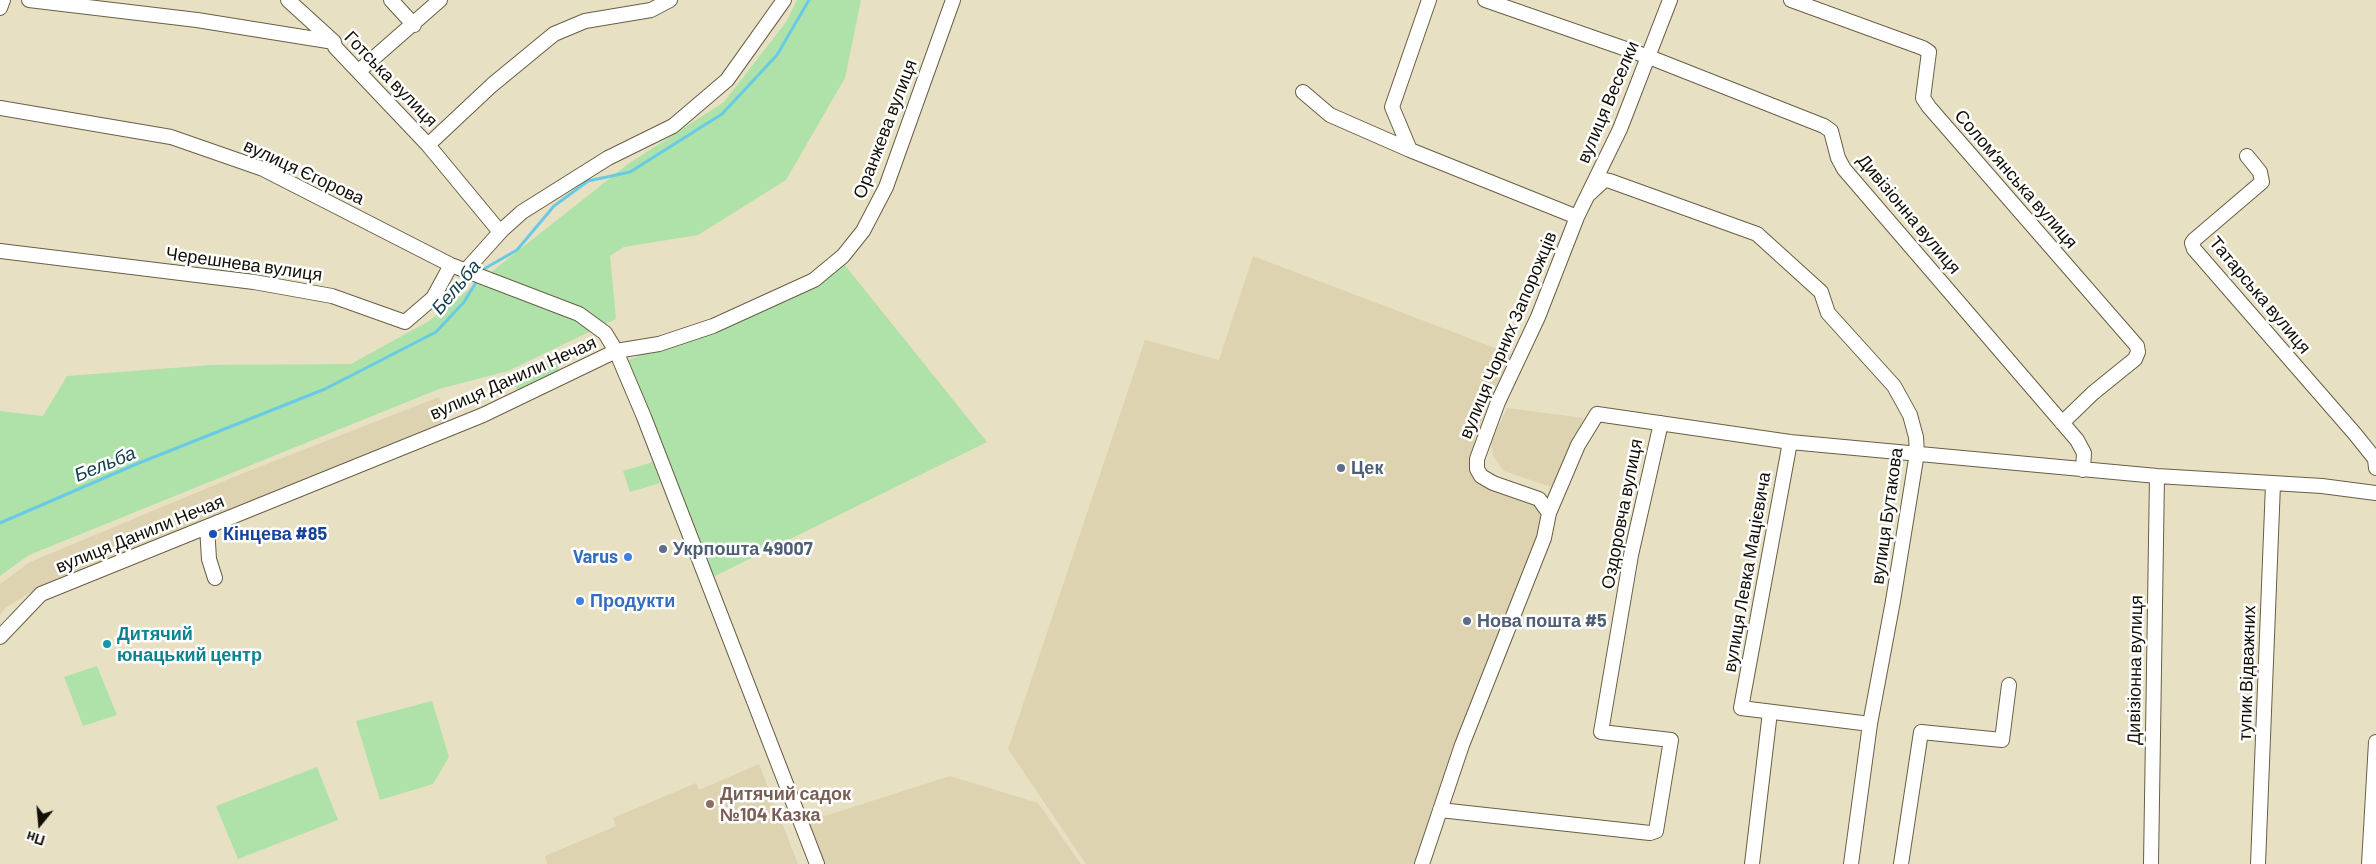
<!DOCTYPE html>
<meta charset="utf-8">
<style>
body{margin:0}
#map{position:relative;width:2376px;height:864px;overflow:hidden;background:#e8e0c3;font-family:Barlow,sans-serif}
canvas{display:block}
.north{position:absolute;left:15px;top:799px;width:50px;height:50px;-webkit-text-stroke:4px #fff;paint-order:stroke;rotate:197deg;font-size:14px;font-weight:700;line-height:20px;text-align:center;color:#120f06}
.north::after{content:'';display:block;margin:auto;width:18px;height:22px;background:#120f06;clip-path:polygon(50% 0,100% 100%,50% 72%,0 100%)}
</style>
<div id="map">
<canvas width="2376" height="864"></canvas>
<div class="north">Пн</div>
</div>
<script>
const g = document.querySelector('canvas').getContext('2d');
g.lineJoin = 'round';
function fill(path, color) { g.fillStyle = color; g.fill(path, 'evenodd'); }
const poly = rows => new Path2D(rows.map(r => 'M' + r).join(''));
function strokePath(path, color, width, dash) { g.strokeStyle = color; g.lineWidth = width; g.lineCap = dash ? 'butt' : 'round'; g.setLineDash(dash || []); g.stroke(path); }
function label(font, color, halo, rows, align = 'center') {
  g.font = font + ' Barlow,sans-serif'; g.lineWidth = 5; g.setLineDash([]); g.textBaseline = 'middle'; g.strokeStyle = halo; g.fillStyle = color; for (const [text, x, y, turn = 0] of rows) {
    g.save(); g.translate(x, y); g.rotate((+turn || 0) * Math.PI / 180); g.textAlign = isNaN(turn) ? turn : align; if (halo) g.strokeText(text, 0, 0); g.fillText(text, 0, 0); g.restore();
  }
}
fill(poly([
 [1253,256,1511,354,1475,438,1474,478,1538,505,1546,514,1415,864,1086,864,1008,749,1145,340,1219,360],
 [439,397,448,421,36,589,5,608,0,615,0,584,30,562,241,474],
 [1507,408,1584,418,1554,488,1504,471,1493,456,1491,442],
 [759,764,798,864,547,864,545,856,616,826,613,818,696,783,699,790],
 [950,776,1038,803,1081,864,824,864,806,822]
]), '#ded3b0');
fill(poly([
 [797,0,861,0,845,78,786,180,698,235,624,247,610,256,616,319,508,371,439,389,29,555,0,576,0,411,43,416,67,376,211,365,351,364,429,321,628,164,724,102,786,22],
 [840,259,987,442,711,578,626,361,737,316],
 [556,360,561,377,518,392,512,376],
 [653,462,660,483,630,492,623,471],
 [97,666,117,715,83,726,64,677],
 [432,701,449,757,433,784,380,800,356,721],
 [317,767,338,820,238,859,216,806]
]), '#aee2a8');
strokePath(poly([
 [481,273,484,269,517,250,554,206,588,181,630,172,722,114,777,55,809,0],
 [0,523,134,465,325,389,436,332,464,302,478,279]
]), '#69cae6', 3);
const minor = poly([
 [29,0,197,20,334,42,335,47,428,145,500,232],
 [288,0,334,42],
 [391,0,414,25],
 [1485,0,1649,57,1824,126,1831,131,1838,158,1844,169,2077,440,2084,453,2083,470],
 [1791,0,1923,48,1929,52,1923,98,1929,107,2137,346,2138,352,2135,359,2093,393,2062,423],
 [0,8,3,0],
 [359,71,440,0],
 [1303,92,1330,115,1410,150,1577,217],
 [0,108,171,137,263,169,451,265,579,314,605,333,616,351,644,417,817,864],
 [428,145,492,85,554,34,585,21,651,10,670,0],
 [1410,150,1392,107,1429,0],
 [2247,156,2260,172,2262,182,2194,240,2192,243,2194,249,2355,434,2375,459,2376,468],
 [1588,195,1601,183,1605,180,1610,181,1757,234,1821,292,1828,313,1894,386,1910,415,1916,437,1917,453,1893,601,1870,724,1851,864],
 [0,251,254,282,332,296,405,322,433,298,451,265],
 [467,269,502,230,522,212,608,158,673,126,727,80,784,0],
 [1790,442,1741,708,1870,724],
 [1549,513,1539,499,1493,483,1481,476,1477,469,1477,459,1498,402,1538,317,1577,217,1620,129,1670,0],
 [207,527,209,559,215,578],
 [0,637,41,594,483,415,616,351,659,344,713,326,814,280,843,256,863,231,886,187,953,0],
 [1440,810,1650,833,1656,831,1671,740,1601,732,1631,555,1661,423],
 [1422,864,1462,745,1544,538,1549,513,1578,445,1597,414,1790,442,2157,476,2322,486,2376,493],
 [1752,864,1770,712],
 [1901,864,1921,732,2002,740,2009,685],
 [2151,864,2157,476],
 [2258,864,2273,484],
 [2369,864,2376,742]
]);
strokePath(minor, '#675f46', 16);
strokePath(minor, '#fff', 14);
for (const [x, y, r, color] of [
 [1341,468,5,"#5c6f8a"],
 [213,534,5,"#1a4fb4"],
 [663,549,5,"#5c6f8a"],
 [628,557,5,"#3f7fe0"],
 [580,601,5,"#3f7fe0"],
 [1467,621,5,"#5c6f8a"],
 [107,644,5,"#0f9aa8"],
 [710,804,5,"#8d6e63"]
]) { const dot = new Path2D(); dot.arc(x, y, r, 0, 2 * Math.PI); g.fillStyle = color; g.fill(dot); strokePath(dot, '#fff', 2); }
label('18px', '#120f06', '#fff', [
 ["Готська вулиця",391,79,46],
 ["вулиця Веселки",1608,102,-67],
 ["Оранжева вулиця",885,129,-69],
 ["вулиця Єгорова",304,172,25],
 ["Соломʼянська вулиця",2016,179,49],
 ["Дивізіонна вулиця",1909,214,50],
 ["Черешнева вулиця",244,264,8],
 ["Татарська вулиця",2260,295,50],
 ["вулиця Чорних Запорожців",1508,335,-67],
 ["вулиця Данили Нечая",513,378,-24],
 ["Оздоровча вулиця",1622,514,-79],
 ["вулиця Бутакова",1887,516,-82],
 ["вулиця Данили Нечая",140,534,-22],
 ["вулиця Левка Мацієвича",1747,572,-80],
 ["Дивізіонна вулиця",2135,670,-89],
 ["тупик Відважних",2247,673,-88]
]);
label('bold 18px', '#4e5e75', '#fff', [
 ["Цек",1351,468],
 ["Укрпошта 49007",673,549],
 ["Нова пошта #5",1477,621]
], 'left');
label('bold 18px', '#164399', '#fff', [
 ["Кінцева #85",223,534]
], 'left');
label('bold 18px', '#366cbe', '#fff', [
 ["Varus",618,557],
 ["Продукти",590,601,"left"]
], 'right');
label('bold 18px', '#0d838f', '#fff', [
 ["Дитячий",117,634],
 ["юнацький центр",117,655]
], 'left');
label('bold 18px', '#785e54', '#fff', [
 ["Дитячий садок",720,794],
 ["№104 Казка",720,815]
], 'left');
label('italic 19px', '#15414e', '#fff', [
 ["Бельба",456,287,-50],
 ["Бельба",105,464,-22]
]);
</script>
